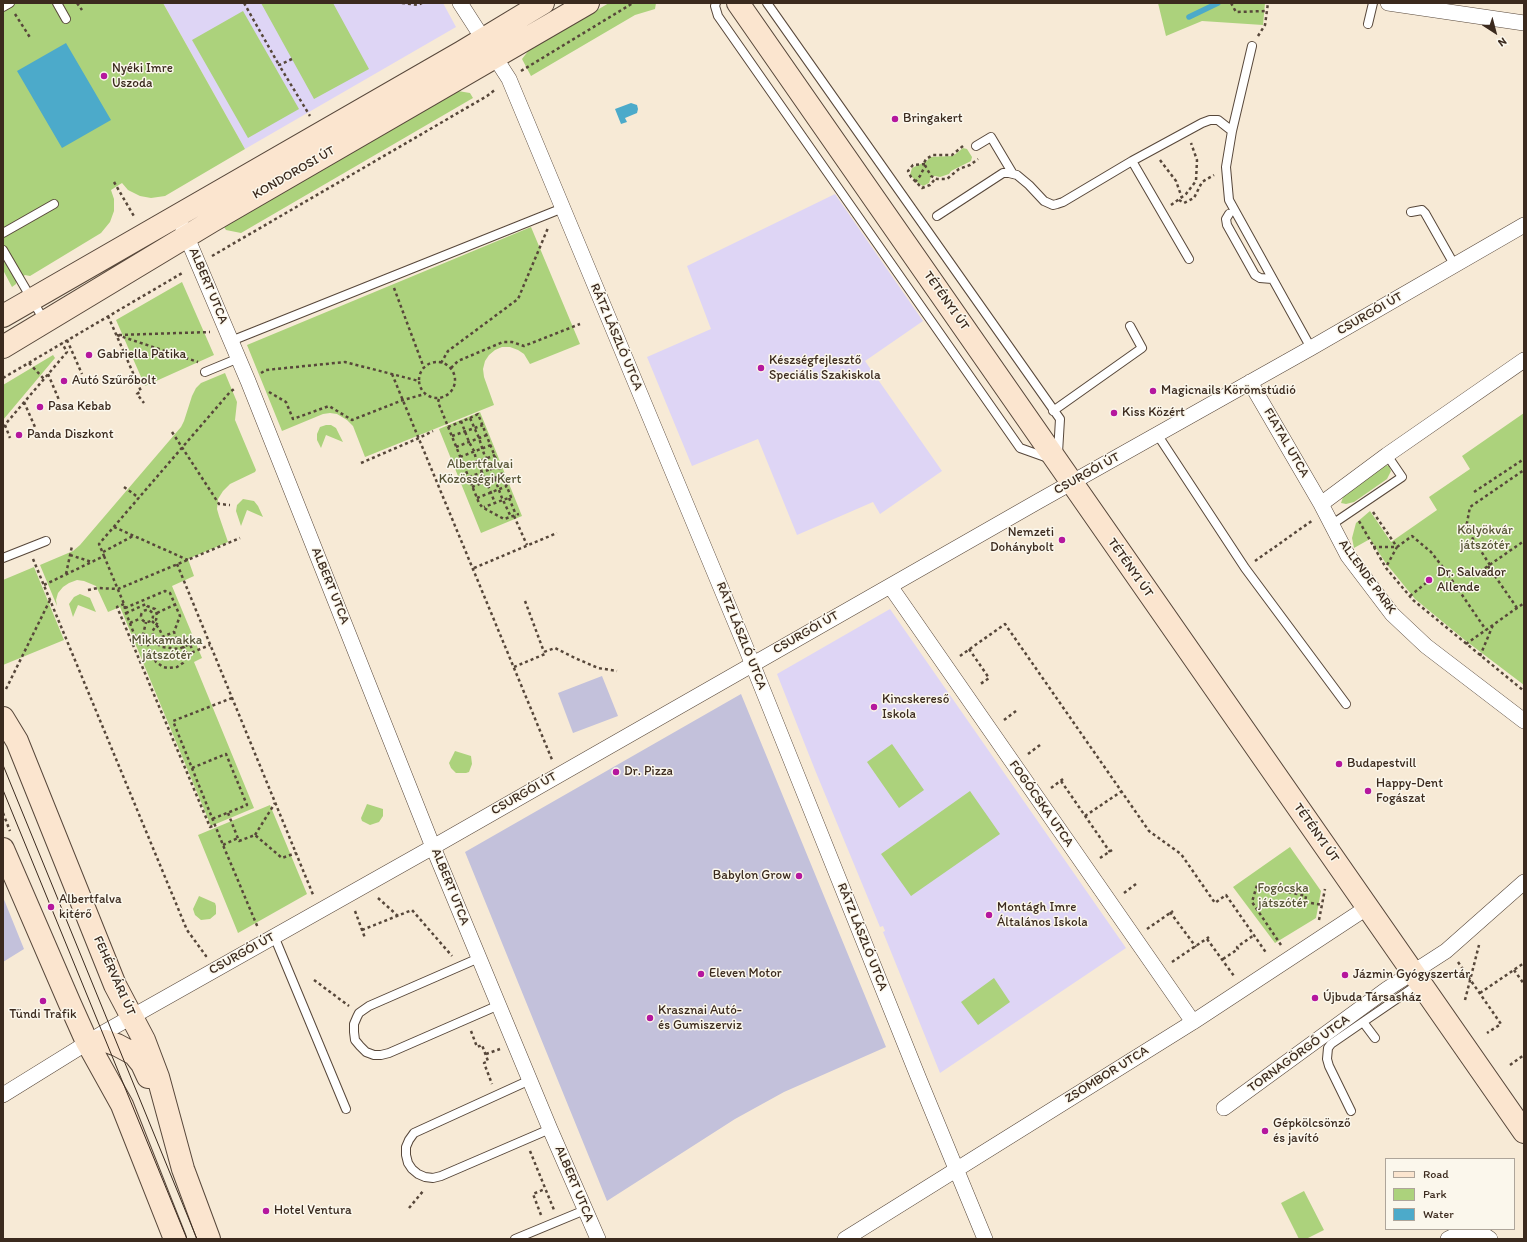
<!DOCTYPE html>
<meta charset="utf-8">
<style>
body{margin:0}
#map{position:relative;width:1527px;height:1242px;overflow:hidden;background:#f7ead6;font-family:Itim,sans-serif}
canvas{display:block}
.frame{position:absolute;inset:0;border:4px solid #3b2a1e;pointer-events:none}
.legend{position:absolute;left:1385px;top:1158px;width:130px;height:72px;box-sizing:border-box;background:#fbf7ec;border:1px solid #aea59a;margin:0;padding:5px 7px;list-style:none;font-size:12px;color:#3b2a1e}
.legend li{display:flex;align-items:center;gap:8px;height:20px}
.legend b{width:20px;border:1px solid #aea59a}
.north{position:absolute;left:1475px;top:12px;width:40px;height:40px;-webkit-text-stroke:3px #fbf7ec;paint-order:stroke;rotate:144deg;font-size:11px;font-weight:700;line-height:16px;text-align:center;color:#3b2a1e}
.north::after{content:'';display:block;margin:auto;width:14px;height:18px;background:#3b2a1e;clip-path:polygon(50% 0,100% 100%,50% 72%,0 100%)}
</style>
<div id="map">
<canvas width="1527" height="1242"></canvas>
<div class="frame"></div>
<ul class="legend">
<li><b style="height:5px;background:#fbe5cf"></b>Road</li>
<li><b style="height:11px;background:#acd27c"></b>Park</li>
<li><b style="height:11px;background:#4caaca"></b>Water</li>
</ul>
<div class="north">N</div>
</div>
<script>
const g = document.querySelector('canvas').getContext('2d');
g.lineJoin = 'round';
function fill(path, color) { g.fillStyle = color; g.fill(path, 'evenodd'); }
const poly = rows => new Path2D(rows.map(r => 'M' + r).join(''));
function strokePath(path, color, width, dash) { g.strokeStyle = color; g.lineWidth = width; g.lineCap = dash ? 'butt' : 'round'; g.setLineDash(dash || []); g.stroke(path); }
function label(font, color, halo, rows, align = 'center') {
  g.font = font + ' Itim,sans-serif'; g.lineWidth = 3; g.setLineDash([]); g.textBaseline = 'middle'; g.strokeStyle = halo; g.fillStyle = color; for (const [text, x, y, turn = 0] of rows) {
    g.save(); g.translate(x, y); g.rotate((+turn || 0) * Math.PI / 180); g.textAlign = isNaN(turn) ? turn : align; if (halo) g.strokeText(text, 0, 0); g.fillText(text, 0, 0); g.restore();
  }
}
fill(poly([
 [163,3,443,3,456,27,245,149],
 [835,194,923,321,865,361,942,471,880,514,873,502,797,535,758,439,692,466,647,357,711,329,687,266],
 [890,609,1126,948,940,1073,883,932,885,931,883,926,880,927,815,770,777,674]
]), '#ded5f5');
fill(poly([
 [602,676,618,716,573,733,558,693],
 [741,694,886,1047,784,1092,735,1119,607,1201,465,852],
 [3,897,24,949,3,962]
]), '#c3c1db');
fill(poly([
 [3,3,163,3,245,149,165,196,151,198,140,196,128,190,122,183,111,190,114,199,114,211,110,222,101,233,30,276,25,275,16,281,16,284,12,287,3,270],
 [261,3,333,3,369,69,314,99],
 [609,3,656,3,655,9,635,15,531,76,522,59,529,50],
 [1158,3,1265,3,1263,25,1202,21,1166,36],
 [243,11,299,109,248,138,192,40],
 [458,91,470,93,473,98,241,233,226,230,224,227],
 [963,148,967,149,972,157,971,161,951,171,949,174,940,177,935,176,931,177,929,183,923,186,918,183,910,175,912,168,927,161,930,157,953,156],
 [531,227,580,344,530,364,524,354,518,350,510,347,502,347,495,350,489,355,485,361,483,369,484,377,494,405,365,457,353,426,347,420,337,414,330,413,323,414,282,431,247,345],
 [182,282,214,355,145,386,116,320],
 [53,355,55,358,3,420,3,385],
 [225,373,237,402,235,420,256,470,255,472,230,484,223,491,218,499,217,509,219,516,228,542,188,559,194,576,172,586,202,658,194,662,254,808,211,826,120,607,108,612,96,586,84,581,77,580,69,583,63,587,58,593,56,600,57,606,40,565,73,551,80,545,181,427,184,421,192,396,196,388,201,383],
 [480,412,522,516,481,533,439,429],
 [1524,413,1524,685,1466,641,1415,599,1385,562,1370,539,1354,548,1352,538,1356,523,1370,511,1391,542,1437,510,1429,497,1470,469,1462,456],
 [326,425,331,425,336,428,343,442,326,435,321,448,317,440,317,434,320,427],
 [1386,465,1389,466,1391,471,1387,479,1354,502,1346,504,1341,503,1343,497],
 [243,499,254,501,258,506,263,517,247,510,241,526,236,511,237,505],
 [34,567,64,640,3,665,3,580],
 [80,594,90,598,96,612,78,605,73,617,69,604,74,597],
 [892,744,924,790,899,808,867,762],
 [455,751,471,756,472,764,469,772,466,773,456,773,451,768,449,763],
 [970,791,1000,834,911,896,881,854],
 [367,804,383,809,383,816,379,822,370,825,362,821,361,818],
 [270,805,307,894,238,933,198,835],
 [1290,847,1321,891,1316,918,1275,943,1233,887],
 [199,896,215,903,216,906,216,914,210,919,201,920,195,915,193,909],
 [994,978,1010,1002,978,1025,961,1002],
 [1304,1191,1324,1230,1306,1239,1299,1239,1281,1203]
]), '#acd27c');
fill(poly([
 [66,43,111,120,62,148,17,71],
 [631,103,637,105,638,109,637,113,625,118,627,122,621,124,615,109]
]), '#4caaca');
strokePath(poly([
 [1189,17,1218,3]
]), '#4caaca', 5.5);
const lane = poly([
 [57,3,66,19],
 [716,3,715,6,718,16,1020,448,1048,458],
 [767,3,1060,419,1058,453],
 [3,7,10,3],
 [1368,24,1373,3],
 [1252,46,1232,131,1226,167,1229,200,1311,348],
 [976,146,991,137,1013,174],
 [1132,161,1189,259],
 [1411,212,1422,210,1425,213,1455,266],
 [1229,214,1226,219,1227,225,1255,275,1260,278,1272,279],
 [937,216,1003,173,1009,173,1017,175,1029,185,1044,201,1053,205,1057,204,1063,202,1132,161,1202,123,1210,120,1218,120,1232,131],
 [3,233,54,204],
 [3,250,45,322],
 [231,341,563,208],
 [205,372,239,358],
 [1053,411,1142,348,1130,326],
 [1157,434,1245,568,1346,704],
 [1331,525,1402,477,1387,455],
 [3,558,46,541],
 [274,936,346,1109],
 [479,958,369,1006,359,1013,357,1017,354,1024,354,1032,355,1040,360,1046,366,1052,374,1055,381,1055,389,1053,499,1005],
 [1363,1022,1375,1038],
 [530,1080,414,1133,409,1140,406,1147,406,1155,408,1163,412,1169,418,1174,425,1177,433,1178,441,1176,550,1129],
 [1351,1111,1329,1066,1327,1059,1328,1048,1331,1044,1363,1022,1420,983],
 [515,1239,585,1210]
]);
const street = poly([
 [460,3,509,79,746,648,919,1079,985,1239],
 [1388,3,1524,23],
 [183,228,248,381,433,847,550,1129,598,1239],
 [1250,382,1321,504,1348,556,1392,614,1426,646,1524,721],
 [1321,504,1387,455,1524,360],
 [890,586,1193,1022],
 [3,1095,103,1033,433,847,1037,502,1311,348,1524,225],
 [1224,1108,1387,989,1446,951,1524,882],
 [845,1239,1193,1022,1368,907],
 [1448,1239,1462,1232,1478,1231,1490,1239]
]);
const secondary = poly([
 [738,3,1524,1132],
 [3,316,462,52,543,3],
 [3,347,212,221,588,3],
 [3,718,17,741,115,985,144,1040,158,1077,183,1169,209,1239],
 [3,849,70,1004,87,1042,122,1105,175,1239],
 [87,1042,106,1041,117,1045,134,1054,142,1064,148,1077]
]);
strokePath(lane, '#57473a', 10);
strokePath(street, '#57473a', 16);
strokePath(secondary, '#57473a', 24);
strokePath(poly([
 [77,3,82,10],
 [244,3,279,65],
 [402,3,418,5,422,3],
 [1231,3,1236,12,1267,11],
 [15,14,31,39],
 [1258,36,1265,25,1268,3],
 [292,59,279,65,310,116],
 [521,71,633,3],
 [963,146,952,155,933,155,926,159,924,163,926,167,931,176,937,179,947,179,959,169,970,165,978,159],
 [1160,160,1176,181,1182,198],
 [925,164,913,165,908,171,911,177,922,188,930,185,935,179],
 [114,182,135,218],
 [915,182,920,176,925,166],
 [1179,200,1184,203,1194,198,1202,182,1214,175],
 [1171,205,1186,194,1196,181,1197,160,1191,143],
 [212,256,487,96,496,89],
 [394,288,424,368],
 [108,316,141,391,137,394,144,403],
 [117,335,198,362],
 [119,335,210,332],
 [67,340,82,374],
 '419 380a18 18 0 1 1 36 0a18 18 0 1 1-36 0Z',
 [29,363,44,379],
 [441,363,448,351,518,299,548,228],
 [451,368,458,361,503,342,512,342,524,346,580,324],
 [261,373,266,370,345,362,419,381],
 [48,374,59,400],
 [392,374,553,762],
 [3,378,184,272],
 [269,392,286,402,293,419,329,406,352,420,403,400,425,394],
 [439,399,438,402,479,503,482,507,504,519,519,514],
 [24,402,35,427],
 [470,418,478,414,511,497,484,507],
 [461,421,469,442,474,451,477,463,479,463,485,482,487,483,495,503],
 [5,425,10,438],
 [3,427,67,352,62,343],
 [448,427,470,418,479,438,485,457,487,458,502,498,511,517],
 [172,432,219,504,230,505],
 [452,436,483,425],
 [456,447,487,435],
 [460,457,491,445],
 [361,463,419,438,433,431],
 [465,467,495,455],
 [469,477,499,466],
 [124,487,139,498],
 [472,487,502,475],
 [1474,492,1524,459],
 [477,498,507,486],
 [509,498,516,515],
 [1373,512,1397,547,1386,567],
 [514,516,527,545],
 [1359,521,1386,568,1413,600,1524,691],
 [114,527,188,560],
 [1373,547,1397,547,1412,536,1431,552,1445,570,1486,630],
 [103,552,133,536],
 [70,555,92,562],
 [104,556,124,604,126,613,138,644,143,645,174,632],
 [33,559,187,930,206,956,204,957],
 [1255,561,1313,520],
 [177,564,314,897],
 [1490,565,1466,528,1470,507,1524,470],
 [1488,566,1517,608],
 [474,568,557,533],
 [66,574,72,546],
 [1475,575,1524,541],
 [44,585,104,556,99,544,230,392,234,389],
 [88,590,98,588,118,589,240,538],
 [1410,596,1426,583],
 [525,601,544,652],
 [124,604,117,607,210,827,215,825],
 [125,608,165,591,170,593,180,616,174,632,177,640,186,650,186,656,183,663,177,667,168,668,163,667,156,662,143,635,146,622],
 '141 616a6 6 0 1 1 12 0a6 6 0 1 1-12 0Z',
 [126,613,146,604,147,606,155,609,157,615,156,620,158,622,152,632,157,644,162,647,179,649,190,644,193,652,210,645],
 [157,613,176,604],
 [152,621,159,628,163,637],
 [130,623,141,618],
 [1466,644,1524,603],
 [969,649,989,678,979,685],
 [960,656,1005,624,1149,831,1181,854,1215,903,1226,895,1267,954],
 [1480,656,1493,625],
 [514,667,545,654,544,652,555,648,575,658,598,668,617,671],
 [6,689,50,600],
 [232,698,173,721,223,845,258,928],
 [1004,720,1016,711],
 [1028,754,1040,745],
 [192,768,226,754,247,805,212,819],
 [1061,781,1110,852],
 [1051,788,1063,779],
 [3,813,10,831],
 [228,813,239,841,255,835,282,858,296,853],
 [1085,816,1122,791],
 [255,835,275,803],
 [223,845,238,838],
 [1100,858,1112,850],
 [1124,893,1136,884],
 [378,898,398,916],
 [355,911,365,938],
 [1170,912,1196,947],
 [1319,920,1325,889],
 [1147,929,1173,911],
 [362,930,412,910,452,956],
 [1207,939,1234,976],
 [1281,945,1252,902,1257,885,1306,896,1305,902,1323,905],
 [1223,959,1238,949,1237,947,1254,935],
 [1172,962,1209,937],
 [1458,962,1501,1024,1487,1033],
 [1514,970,1524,984],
 [314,980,349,1006],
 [1480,993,1524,963],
 [1465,1000,1479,945],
 [471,1031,477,1047,482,1045,488,1061,484,1063,492,1084],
 [486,1054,500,1049],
 [1510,1065,1524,1055],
 [530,1151,554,1210],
 [409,1208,424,1190],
 [541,1215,533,1194,545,1189]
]), '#57473a', 2.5, [3, 3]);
strokePath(lane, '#fff', 8);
strokePath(street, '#fff', 15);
strokePath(secondary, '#fbe5cf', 22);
strokePath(poly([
 [3,765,197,1239],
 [3,790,187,1239]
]), '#3b2a1e', 1);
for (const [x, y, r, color] of [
 [104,76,4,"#b5179e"],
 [895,119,4,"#b5179e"],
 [89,355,4,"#b5179e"],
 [761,368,4,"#b5179e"],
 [64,381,4,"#b5179e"],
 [1153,391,4,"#b5179e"],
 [40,407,4,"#b5179e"],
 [1114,413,4,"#b5179e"],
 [19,435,4,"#b5179e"],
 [1062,540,4,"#b5179e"],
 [1429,580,4,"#b5179e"],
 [874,707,4,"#b5179e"],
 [1339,764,4,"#b5179e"],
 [616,772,4,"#b5179e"],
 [1368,791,4,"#b5179e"],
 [799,876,4,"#b5179e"],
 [51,907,4,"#b5179e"],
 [989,915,4,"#b5179e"],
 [701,974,4,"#b5179e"],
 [1345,975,4,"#b5179e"],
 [1315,998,4,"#b5179e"],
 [43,1001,4,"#b5179e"],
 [650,1018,4,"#b5179e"],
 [1265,1131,4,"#b5179e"],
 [266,1211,4,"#b5179e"]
]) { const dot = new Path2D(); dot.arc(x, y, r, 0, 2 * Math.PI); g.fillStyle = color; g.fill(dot); strokePath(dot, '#fbf7ec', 1.5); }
label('13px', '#3b2a1e', '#fbf7ec', [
 ["Nyéki Imre",112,69],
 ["Uszoda",112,84],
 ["Bringakert",903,119],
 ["Gabriella Patika",97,355],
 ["Készségfejlesztő",769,361],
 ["Speciális Szakiskola",769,376],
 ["Autó Szűrőbolt",72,381],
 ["Magicnails Körömstúdió",1161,391],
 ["Pasa Kebab",48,407],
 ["Kiss Közért",1122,413],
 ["Panda Diszkont",27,435],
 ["Nemzeti",1054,533,"right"],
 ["Dohánybolt",1054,548,"right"],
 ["Dr. Salvador",1437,573],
 ["Allende",1437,588],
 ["Kincskereső",882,700],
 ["Iskola",882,715],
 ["Budapestvill",1347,764],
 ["Dr. Pizza",624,772],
 ["Happy-Dent",1376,784],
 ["Fogászat",1376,799],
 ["Babylon Grow",791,876,"right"],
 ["Albertfalva",59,900],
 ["kitérő",59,915],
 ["Montágh Imre",997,908],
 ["Általános Iskola",997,923],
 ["Eleven Motor",709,974],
 ["Jázmin Gyógyszertár",1353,975],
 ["Újbuda Társasház",1323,998],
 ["Krasznai Autó-",658,1011],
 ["és Gumiszerviz",658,1026],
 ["Tündi Trafik",43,1015,"center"],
 ["Gépkölcsönző",1273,1124],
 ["és javító",1273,1139],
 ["Hotel Ventura",274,1211]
], 'left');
label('13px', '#3b2a1e', '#fbf7ec', [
 ["KONDOROSI ÚT",294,173,-30],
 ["ALBERT UTCA",208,286,67],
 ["TÉTÉNYI ÚT",946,301,55],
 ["CSURGÓI ÚT",1370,314,-30],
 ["RÁTZ LÁSZLÓ UTCA",616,337,67],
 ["FIATAL UTCA",1286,443,60],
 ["CSURGÓI ÚT",1087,474,-29],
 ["TÉTÉNYI ÚT",1130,568,55],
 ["ALLENDE PARK",1367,577,54],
 ["ALBERT UTCA",330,586,68],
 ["CSURGÓI ÚT",806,633,-30],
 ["RÁTZ LÁSZLÓ UTCA",741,636,68],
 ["CSURGÓI ÚT",524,794,-30],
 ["FOGÓCSKA UTCA",1041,804,55],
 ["TÉTÉNYI ÚT",1316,833,55],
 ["ALBERT UTCA",450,887,68],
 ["RÁTZ LÁSZLÓ UTCA",862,937,68],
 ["CSURGÓI ÚT",242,954,-29],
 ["FEHÉRVÁRI ÚT",114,976,66],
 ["TORNAGÖRGŐ UTCA",1299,1054,-36],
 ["ZSOMBOR UTCA",1107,1075,-32],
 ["ALBERT UTCA",574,1184,67]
]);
label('13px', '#575436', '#fbf7ec', [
 ["Albertfalvai",480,465],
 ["Közösségi Kert",480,480],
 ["Kölyökvár",1485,531],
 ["játszótér",1485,546],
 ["Mikkamakka",167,641],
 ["játszótér",167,656],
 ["Fogócska",1283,889],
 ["játszótér",1283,904]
]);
</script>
